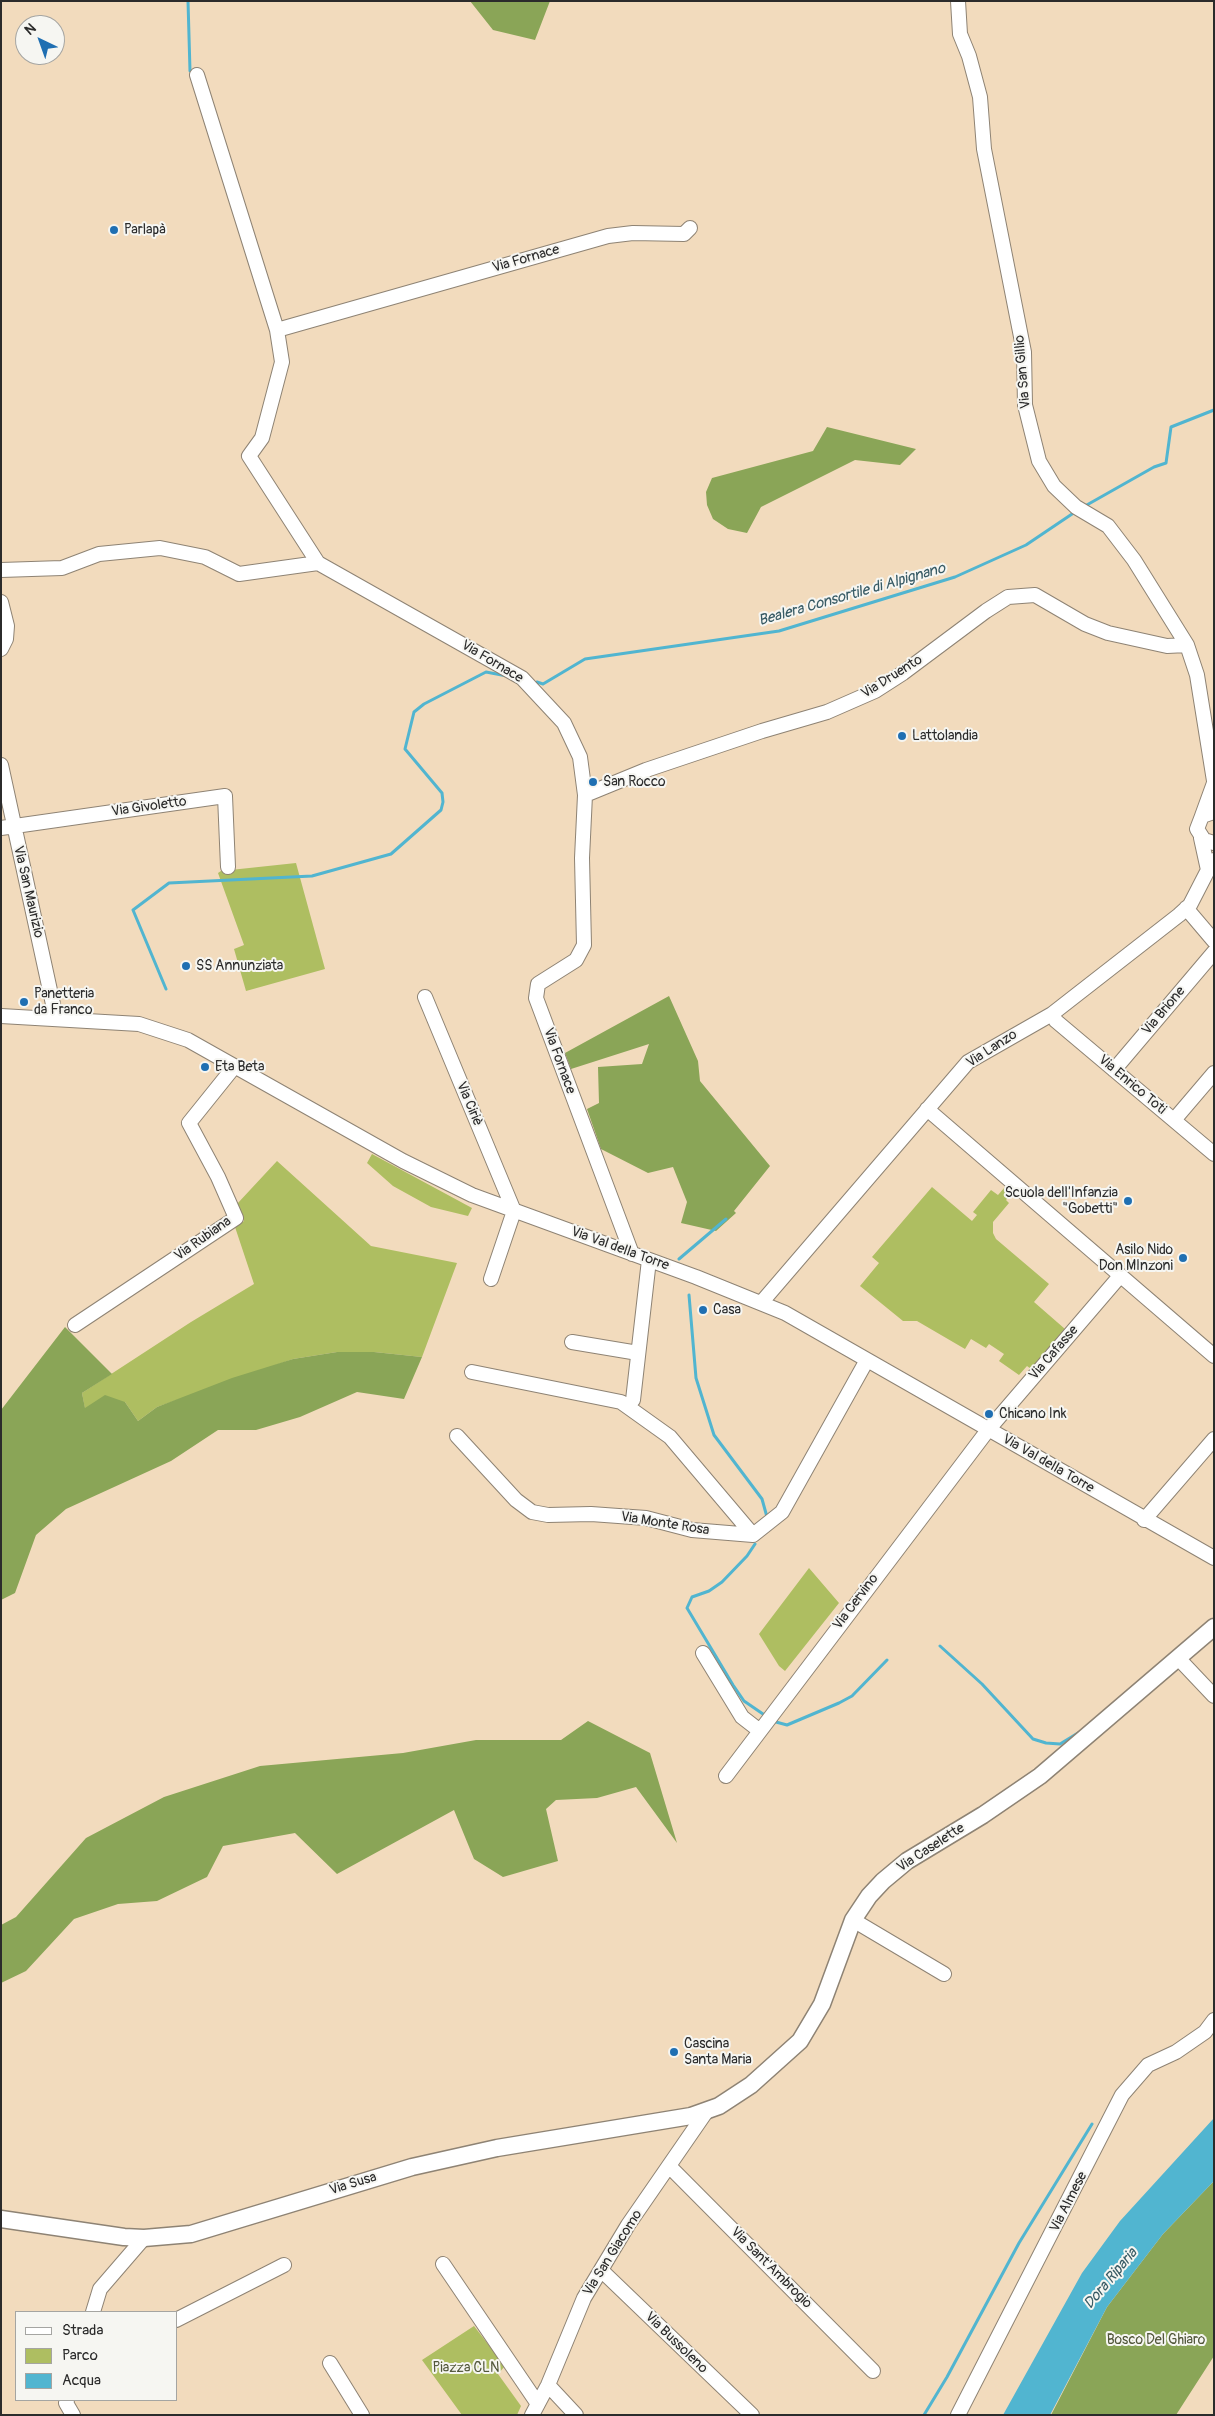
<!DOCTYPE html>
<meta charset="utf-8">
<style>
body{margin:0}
#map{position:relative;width:1215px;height:2416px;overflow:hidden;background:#f2dbbd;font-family:Pangolin,sans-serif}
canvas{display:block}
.frame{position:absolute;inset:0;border:2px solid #2b2b2b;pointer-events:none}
.legend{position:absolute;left:15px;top:2311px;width:162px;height:90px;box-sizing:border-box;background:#f6f6f2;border:1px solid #a5a5a2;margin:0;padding:6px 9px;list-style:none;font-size:15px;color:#2b2b2b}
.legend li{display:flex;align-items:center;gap:10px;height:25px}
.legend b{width:25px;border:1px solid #a5a5a2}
.north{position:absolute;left:15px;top:15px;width:50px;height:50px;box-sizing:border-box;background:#f6f6f2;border:1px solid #a5a5a2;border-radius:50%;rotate:318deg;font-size:14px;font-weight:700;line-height:20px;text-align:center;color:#2b2b2b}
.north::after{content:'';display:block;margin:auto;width:18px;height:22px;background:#1f6fb2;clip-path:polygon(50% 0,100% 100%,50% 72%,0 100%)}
</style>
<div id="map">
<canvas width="1215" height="2416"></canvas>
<div class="frame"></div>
<ul class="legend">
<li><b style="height:6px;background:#fff"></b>Strada</li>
<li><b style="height:14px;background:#aebe61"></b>Parco</li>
<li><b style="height:14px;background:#51b5d0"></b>Acqua</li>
</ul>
<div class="north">N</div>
</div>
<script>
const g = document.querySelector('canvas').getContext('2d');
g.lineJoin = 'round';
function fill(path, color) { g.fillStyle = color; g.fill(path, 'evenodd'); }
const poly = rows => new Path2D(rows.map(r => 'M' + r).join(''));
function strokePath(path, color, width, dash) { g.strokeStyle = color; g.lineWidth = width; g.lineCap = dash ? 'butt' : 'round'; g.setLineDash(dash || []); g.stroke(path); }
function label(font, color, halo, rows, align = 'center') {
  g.font = font + ' Pangolin,sans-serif'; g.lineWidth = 4; g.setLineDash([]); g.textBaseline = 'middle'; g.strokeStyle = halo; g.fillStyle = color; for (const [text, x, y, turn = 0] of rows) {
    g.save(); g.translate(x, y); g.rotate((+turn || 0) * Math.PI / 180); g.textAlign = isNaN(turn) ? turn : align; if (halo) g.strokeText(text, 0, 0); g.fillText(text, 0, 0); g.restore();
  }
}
fill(poly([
 [296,863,325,969,246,991,234,949,244,945,218,873,221,871],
 [372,1154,472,1208,468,1216,431,1207,393,1186,367,1163],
 [277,1161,371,1246,457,1263,422,1357,374,1352,337,1352,293,1359,157,1407,138,1421,125,1402,85,1409,82,1393,191,1322,254,1284,235,1227,244,1221,237,1204],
 [932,1187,972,1221,977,1215,973,1212,991,1190,998,1195,1005,1187,1012,1193,1006,1200,1009,1203,993,1222,993,1233,996,1239,1049,1284,1034,1302,1065,1329,1031,1369,1027,1366,1019,1375,999,1361,1004,1354,989,1344,986,1348,971,1339,965,1349,917,1321,903,1321,860,1286,879,1263,872,1257],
 [809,1568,839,1603,785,1671,779,1666,759,1634],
 [474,2326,505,2366,498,2374,521,2406,517,2415,462,2415,422,2360]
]), '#aebe61');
fill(poly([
 [470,1,550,1,535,40,493,30],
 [827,427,916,449,900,465,855,460,761,507,747,533,728,529,713,519,707,505,706,492,712,478,813,451],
 [669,996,698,1061,700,1081,770,1166,734,1211,736,1213,716,1231,681,1223,687,1202,673,1167,648,1173,601,1149,587,1109,599,1103,598,1067,642,1064,649,1044,571,1069,565,1053],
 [65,1327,112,1374,82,1393,85,1408,105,1395,125,1402,138,1421,157,1407,232,1378,293,1359,337,1352,374,1352,422,1357,404,1399,357,1392,300,1417,256,1430,218,1430,171,1461,66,1509,36,1535,15,1593,1,1600,1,1410],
 [588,1721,650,1753,677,1843,636,1787,597,1798,556,1800,546,1809,558,1861,503,1877,474,1859,454,1810,337,1874,295,1833,223,1846,207,1877,157,1901,118,1904,74,1919,26,1971,1,1983,1,1925,16,1917,86,1838,164,1797,260,1766,403,1753,476,1740,561,1740],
 [1214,2181,1214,2356,1176,2415,1051,2415,1107,2307,1163,2234]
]), '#8aa557');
fill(poly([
 [1214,2118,1214,2181,1163,2234,1107,2307,1050,2415,1003,2415,1082,2273,1120,2221]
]), '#51b5d0');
strokePath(poly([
 [188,1,190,71],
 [1085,506,1154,467,1166,463,1171,427,1214,410],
 [537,682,543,684,585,659,779,631,955,577,1026,545,1075,512],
 [166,989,133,910,169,883,312,876,391,854,441,810,443,802,442,793,405,749,414,712,424,704,486,672,507,676],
 [679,1259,726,1219],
 [689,1295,696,1378,714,1435,762,1499,767,1517],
 [755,1544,747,1556,722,1582,709,1591,692,1597,687,1608,733,1685,744,1701,763,1714],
 [940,1646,982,1684,1033,1739,1046,1743,1060,1744,1078,1733],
 [776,1722,787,1725,839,1703,852,1696,887,1660],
 [924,2415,947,2377,1019,2243,1092,2124]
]), '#51b5d0', 3);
const minor = poly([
 [958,1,960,34,969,56,980,97,984,149,1024,352,1025,405,1039,461,1054,486,1076,507,1108,526,1134,560,1187,645,1197,675,1214,781],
 [197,75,277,330],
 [1,570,62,568,99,554,160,548,205,557,239,574,318,563],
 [1,602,7,626,6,639,1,649],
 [1,765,56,1018],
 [585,795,646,770,762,731,827,712,875,691,903,673,986,611,1008,597,1035,595,1085,624,1108,633,1167,646,1187,645],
 [1214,812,1202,816,1197,829,1204,840,1214,843],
 [1202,816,1214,783],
 [1,828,225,796,228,867],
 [1201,838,1208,870,1214,860],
 [1186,908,1214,941],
 [425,997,514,1211,491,1279],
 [1052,1014,1056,1021,1214,1154],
 [1,1016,139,1024,188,1040,403,1161,472,1195,696,1277,785,1313,1214,1558],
 [1114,1070,1214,952],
 [927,1109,1214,1356],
 [1174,1120,1214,1073],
 [632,1254,536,998,538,984,576,960,584,945,582,858,585,795,580,757,564,723,522,678,318,563,249,456,262,438,282,362,277,330,608,236,633,233,684,234,690,228],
 [761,1303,968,1062,1052,1014,1179,915,1190,905,1208,870],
 [75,1325,236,1218,218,1177,189,1123,234,1067],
 [572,1342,638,1353],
 [472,1372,621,1402,670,1437,753,1535],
 [633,1400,649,1260],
 [457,1436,516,1500,532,1512,548,1515,591,1514,646,1518,692,1530,753,1535,782,1512,867,1360],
 [1144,1520,1214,1439],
 [703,1653,742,1717,760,1731],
 [1178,1658,1214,1696],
 [726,1776,988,1430,1120,1276],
 [853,1920,944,1974],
 [669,2166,873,2371],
 [443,2264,538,2404],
 [601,2270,752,2415],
 [93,2312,100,2289,144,2238],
 [176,2320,284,2265],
 [330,2363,362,2415],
 [548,2385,576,2415],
 [67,2400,66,2403,73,2415],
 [532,2415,548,2385,584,2298,628,2225,706,2112],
 [958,2415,1122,2095,1148,2065,1176,2052,1205,2032,1214,2020]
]);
const major = poly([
 [1,2219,124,2237,144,2238,191,2234,412,2167,497,2148,691,2116,719,2106,751,2085,800,2041,822,2004,853,1920,869,1896,883,1881,907,1861,983,1815,1040,1776,1214,1627]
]);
strokePath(minor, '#8e8374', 16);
strokePath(major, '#8e8374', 19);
strokePath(minor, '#fff', 14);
strokePath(major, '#fff', 16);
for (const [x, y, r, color] of [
 [114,230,5,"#1f6fb2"],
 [902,736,5,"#1f6fb2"],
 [593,782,5,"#1f6fb2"],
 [186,966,5,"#1f6fb2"],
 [24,1002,5,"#1f6fb2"],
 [205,1067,5,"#1f6fb2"],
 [1128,1201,5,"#1f6fb2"],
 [1183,1258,5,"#1f6fb2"],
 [703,1310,5,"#1f6fb2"],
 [989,1414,5,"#1f6fb2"],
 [674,2052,5,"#1f6fb2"]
]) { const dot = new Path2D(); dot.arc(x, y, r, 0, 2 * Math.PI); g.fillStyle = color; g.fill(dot); strokePath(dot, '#f6f6f2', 2); }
label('14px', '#2b2b2b', '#f6f6f2', [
 ["Parlapà",124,230],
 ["Lattolandia",912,736],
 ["San Rocco",603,782],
 ["SS Annunziata",196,966],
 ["Panetteria",34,994],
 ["da Franco",34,1010],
 ["Eta Beta",215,1067],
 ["Scuola dell'Infanzia",1118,1193,"right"],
 ["\"Gobetti\"",1118,1209,"right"],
 ["Asilo Nido",1173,1250,"right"],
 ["Don MInzoni",1173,1266,"right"],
 ["Casa",713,1310],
 ["Chicano Ink",999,1414],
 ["Cascina",684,2044],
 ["Santa Maria",684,2060]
], 'left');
label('14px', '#2b2b2b', '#f6f6f2', [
 ["Via Fornace",526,259,-16],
 ["Via San Gillio",1023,372,-95],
 ["Via Fornace",492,662,31],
 ["Via Druento",892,677,-32],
 ["Via Givoletto",149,807,-8],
 ["Via San Maurizio",28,892,77],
 ["Via Brione",1164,1011,-50],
 ["Via Lanzo",992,1049,-33],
 ["Via Fornace",559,1061,70],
 ["Via Enrico Toti",1132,1085,40],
 ["Via Ciriè",469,1104,67],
 ["Via Rubiana",203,1239,-35],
 ["Via Val della Torre",620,1249,20],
 ["Via Cafasse",1054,1353,-49],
 ["Via Val della Torre",1048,1464,30],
 ["Via Monte Rosa",665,1524,9],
 ["Via Cervino",856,1602,-53],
 ["Via Caselette",931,1848,-33],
 ["Via Susa",353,2184,-17],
 ["Via Almese",1069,2202,-63],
 ["Via San Giacomo",613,2253,-58],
 ["Via Sant'Ambrogio",771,2268,45],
 ["Via Bussoleno",676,2343,44]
]);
label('14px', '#52573b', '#f6f6f2', [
 ["Bosco Del Ghiaro",1156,2340],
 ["Piazza CLN",466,2368]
]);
label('italic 15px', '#385b65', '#f6f6f2', [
 ["Bealera Consortile di Alpignano",852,595,-16],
 ["Dora Riparia",1111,2279,-50]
]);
</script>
